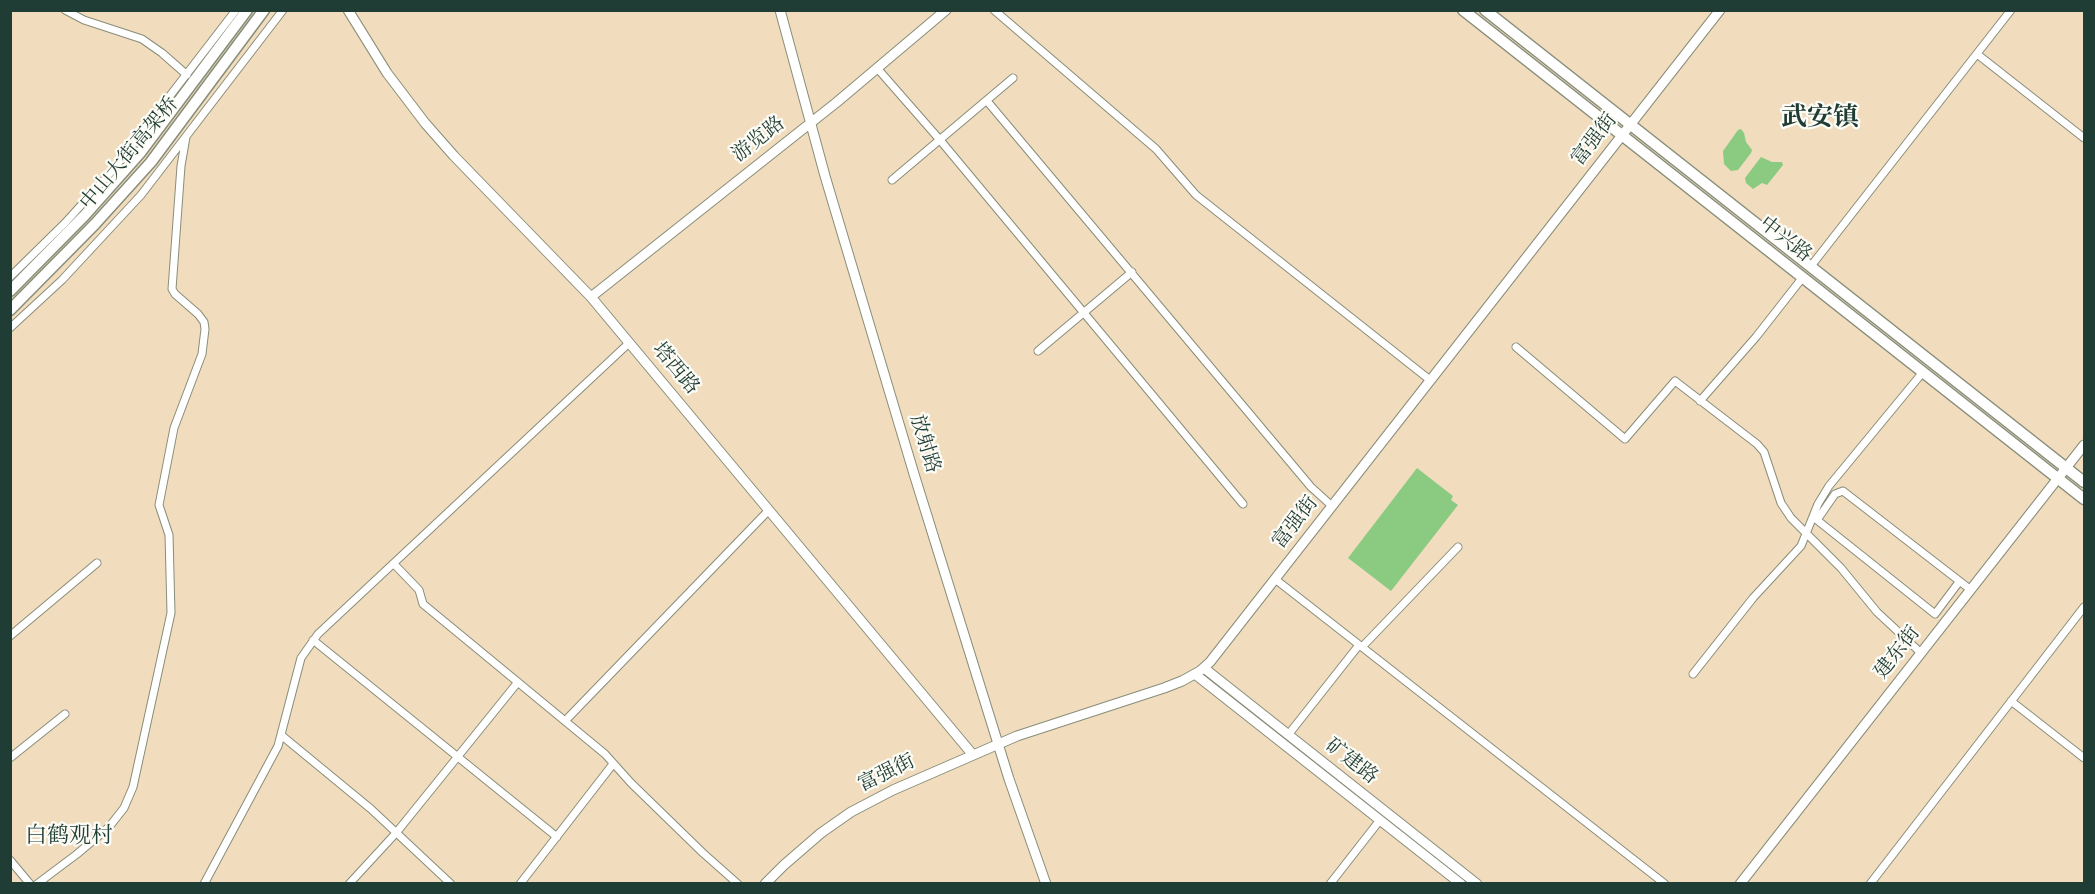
<!DOCTYPE html>
<meta charset="utf-8">
<style>
body{margin:0}
#map{position:relative;width:2095px;height:894px;overflow:hidden;background:#f1ddbe;font-family:Cardo,serif}
canvas{display:block}
.frame{position:absolute;inset:0;border:12px solid #1f3d34;pointer-events:none}
</style>
<div id="map">
<canvas width="2095" height="894"></canvas>
<div class="frame"></div>
</div>
<script>
const g = document.querySelector('canvas').getContext('2d');
g.lineJoin = 'round';
function fill(path, color) { g.fillStyle = color; g.fill(path, 'evenodd'); }
const poly = rows => new Path2D(rows.map(r => 'M' + r).join(''));
function strokePath(path, color, width, dash) { g.strokeStyle = color; g.lineWidth = width; g.lineCap = dash ? 'butt' : 'round'; g.setLineDash(dash || []); g.stroke(path); }
function label(font, color, halo, rows, align = 'center') {
  g.font = font + ' Cardo,"Noto Serif SC",serif'; g.lineWidth = 4.5; g.setLineDash([]); g.textBaseline = 'middle'; g.strokeStyle = halo; g.fillStyle = color; for (const [text, x, y, turn = 0] of rows) {
    g.save(); g.translate(x, y); g.rotate((+turn || 0) * Math.PI / 180); g.textAlign = isNaN(turn) ? turn : align; if (halo) g.strokeText(text, 0, 0); g.fillText(text, 0, 0); g.restore();
  }
}
fill(poly([
 [1741,129,1744,133,1746,142,1752,150,1751,153,1738,170,1731,171,1724,164,1723,151,1738,130],
 [1761,157,1772,162,1782,162,1783,165,1767,185,1762,183,1753,189,1746,183,1745,178],
 [1417,468,1453,496,1451,500,1458,505,1391,591,1348,558]
]), '#8aca81');
const street = poly([
 [65,10,84,20,142,39,162,53,187,75],
 [994,10,1156,149,1196,195,1430,380],
 [1977,54,2084,138],
 [877,68,940,140,1243,504],
 [987,101,1311,487,1332,506],
 [892,180,1013,78],
 [1811,266,2011,10],
 [10,277,65,223,112,171,236,10],
 [10,328,62,280,141,195,283,10],
 [1516,347,1625,439,1675,381,1757,444,1764,452,1781,503,1791,518,1841,568,1877,612,1921,653],
 [1038,351,1132,272],
 [1700,401,1756,337,1803,277],
 [394,564,419,590,423,604,605,754,631,783,703,853,738,884],
 [1275,579,1665,884],
 [1959,582,1935,614,1817,520,1835,494,1843,491,1971,590],
 [10,636,97,563],
 [313,640,557,837],
 [1362,647,1458,547],
 [1693,674,1753,598,1801,546,1818,504,1829,486,1923,372],
 [2011,701,2084,758],
 [565,721,768,511],
 [281,735,371,809,451,884],
 [1288,735,1359,645],
 [10,758,65,714],
 [10,860,30,884],
 [37,884,77,854,109,827,124,808,133,787,171,613,169,535,159,505,174,428,202,354,205,329,204,322,198,314,175,294,172,289,181,166,186,137],
 [204,884,278,746,301,658,318,634,629,343],
 [349,884,396,833,518,682],
 [520,884,613,764],
 [1330,884,1380,820],
 [1870,884,2084,607]
]);
const secondary = poly([
 [348,10,387,73,425,123,454,156,591,297,973,755],
 [780,10,825,176,914,474,1009,779,1046,884],
 [591,297,837,102,946,10],
 [1204,668,1477,884],
 [1196,675,1461,884],
 [765,884,784,865,821,833,851,812,893,790,1017,736,1164,688,1182,681,1200,671,1210,662,1720,10],
 [1740,884,2084,445]
]);
const primary = poly([
 [1463,10,2084,499],
 [1485,10,2084,482],
 [10,291,85,215,140,153,247,10],
 [10,310,95,224,151,162,264,10]
]);
strokePath(street, '#888d79', 9);
strokePath(secondary, '#888d79', 11);
strokePath(primary, '#888d79', 13);
strokePath(street, '#fff', 7);
strokePath(secondary, '#fff', 9);
strokePath(primary, '#fff', 10);
label('20px', '#1f3d34', '#fdfcf7', [
 ["游览路",759,140,-38],
 ["富强街",1595,140,-52],
 ["中山大街高架桥",130,154,-50],
 ["中兴路",1785,240,38],
 ["塔西路",675,369,50],
 ["放射路",924,444,73],
 ["富强街",1296,523,-52],
 ["建东街",1898,653,-52],
 ["矿建路",1351,762,38],
 ["富强街",887,774,-26]
]);
label('22px', '#1f3d34', '#fdfcf7', [
 ["白鹤观村",69,837]
]);
label('bold 26px', '#1f3d34', '#fdfcf7', [
 ["武安镇",1820,119]
]);
</script>
